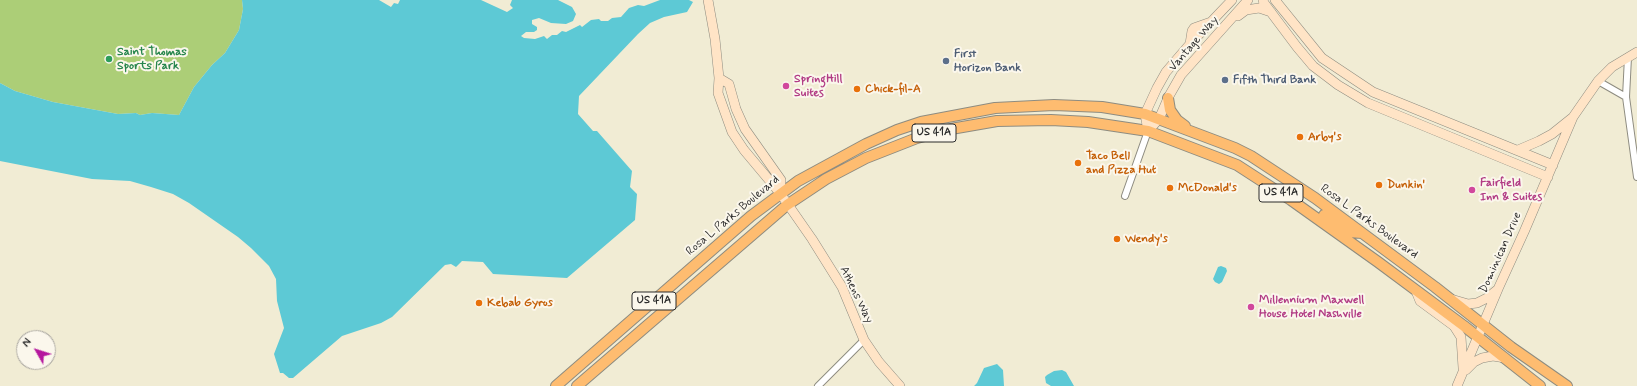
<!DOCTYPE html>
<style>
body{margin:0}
#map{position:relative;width:1637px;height:386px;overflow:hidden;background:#f1ecd4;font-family:Mynerve,sans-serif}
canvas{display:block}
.north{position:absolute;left:16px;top:330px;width:40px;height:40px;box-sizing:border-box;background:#fbf7ec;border:1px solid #a8a59f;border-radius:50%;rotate:309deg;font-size:11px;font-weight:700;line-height:16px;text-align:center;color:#2b2b2b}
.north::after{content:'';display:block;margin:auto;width:14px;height:18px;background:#b5179e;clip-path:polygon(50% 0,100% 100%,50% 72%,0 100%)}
</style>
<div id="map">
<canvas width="1637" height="386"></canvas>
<div class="north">N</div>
</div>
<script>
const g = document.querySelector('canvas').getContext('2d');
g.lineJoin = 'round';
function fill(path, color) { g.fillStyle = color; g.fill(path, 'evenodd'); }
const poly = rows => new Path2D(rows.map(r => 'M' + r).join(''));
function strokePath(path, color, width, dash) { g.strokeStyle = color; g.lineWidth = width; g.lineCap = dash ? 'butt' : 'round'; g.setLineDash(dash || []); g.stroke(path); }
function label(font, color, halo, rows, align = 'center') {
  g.font = font + ' Mynerve,sans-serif'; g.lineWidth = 4; g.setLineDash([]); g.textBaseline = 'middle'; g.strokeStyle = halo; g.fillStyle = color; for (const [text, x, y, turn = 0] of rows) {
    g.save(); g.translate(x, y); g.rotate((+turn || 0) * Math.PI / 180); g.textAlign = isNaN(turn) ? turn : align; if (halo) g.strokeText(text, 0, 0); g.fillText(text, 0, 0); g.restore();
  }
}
fill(poly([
 [0,0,242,0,243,9,239,30,225,53,212,65,194,87,179,115,152,113,140,115,136,113,118,114,53,102,15,91,0,83]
]), '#acce77');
fill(poly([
 [242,0,379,0,391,7,394,3,398,4,400,0,481,0,507,12,513,8,510,5,512,0,558,0,572,7,576,14,573,21,566,24,551,23,539,18,532,20,532,24,537,27,537,30,534,32,526,32,521,36,524,38,535,39,544,36,547,39,552,35,557,35,562,31,566,32,580,25,582,27,591,20,599,19,601,21,608,21,612,18,621,17,629,8,638,5,644,6,660,0,689,0,693,2,687,12,664,17,650,23,638,34,579,96,578,114,593,131,597,131,632,171,630,187,637,194,635,220,567,278,493,274,483,262,462,261,456,267,451,264,445,265,392,317,381,323,342,336,293,378,289,378,283,373,280,373,274,354,284,328,277,301,276,279,269,266,251,248,238,237,189,203,173,194,151,187,130,181,92,179,0,161,0,83,15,91,53,102,118,114,136,113,140,115,152,113,179,115,194,87,212,65,225,53,239,30,243,9],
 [1221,266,1226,268,1227,271,1222,282,1219,284,1215,282,1213,279,1218,267],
 [997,364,1003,370,1004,386,974,386,977,383,984,368],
 [1062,370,1066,372,1074,386,1051,386,1046,383,1045,377,1047,375,1054,371]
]), '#5dc9d5');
const street = poly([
 [1628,57,1626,97,1637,177],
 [1598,81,1626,97],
 [1125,196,1148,131],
 [818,386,864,340]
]);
const secondary = poly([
 [708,0,715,39,719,78,718,93,732,132,744,150,780,193,812,239,842,287,864,340,879,362,900,386],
 [1263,0,1264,3,1297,47,1313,66,1338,85,1368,103,1548,177],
 [1275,0,1322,58,1373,92,1553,165],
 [1238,16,1246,10,1259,8,1271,12],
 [1190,44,1192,31,1194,28,1211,22],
 [719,78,729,84,736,109,745,129,781,180,780,193],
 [1148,131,1159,119,1169,96,1181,75,1248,0],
 [1148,131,1145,114,1157,88,1166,72,1190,44,1232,0],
 [1518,150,1539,141,1552,134,1572,118],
 [1416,291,1420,301,1454,326,1461,337,1463,368],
 [1451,299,1468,304,1477,303,1487,298,1497,290],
 [1466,370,1474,362,1482,358,1493,356,1505,358],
 [1457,386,1498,289,1524,232,1573,117,1598,81,1612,67,1637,52]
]);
const primary = poly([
 [1168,98,1170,110,1177,120,1185,126],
 [1324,215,1349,232,1362,233],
 [556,386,751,216,798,181,866,144,897,130,921,122,995,108,1054,105,1102,107,1145,114,1235,148,1251,156,1315,198,1435,287,1511,347,1567,386],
 [577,386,787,205,826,179,866,158,917,138,951,129,997,121,1051,120,1088,122,1148,131,1237,165,1291,200,1378,262,1464,326,1540,386]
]);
strokePath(street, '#8e8c80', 8);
strokePath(secondary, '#8e8c80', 10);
strokePath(primary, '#8e8c80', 12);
strokePath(street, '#fff', 6);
strokePath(secondary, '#ffe4c6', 9);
strokePath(primary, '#febc70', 10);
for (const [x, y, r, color] of [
 [109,59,4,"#2e9e5b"],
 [946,61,4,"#5c6f8a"],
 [1225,80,4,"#5c6f8a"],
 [786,86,4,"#d1479c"],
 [857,89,4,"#e8710a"],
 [1300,137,4,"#e8710a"],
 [1078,163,4,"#e8710a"],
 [1379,185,4,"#e8710a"],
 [1170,188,4,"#e8710a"],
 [1472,190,4,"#d1479c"],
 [1117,239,4,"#e8710a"],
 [479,303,4,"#e8710a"],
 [1251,307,4,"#d1479c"]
]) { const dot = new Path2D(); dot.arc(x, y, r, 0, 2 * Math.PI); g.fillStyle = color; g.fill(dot); strokePath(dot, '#fbf7ec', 1.5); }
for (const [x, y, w] of [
 [934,133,44],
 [1281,193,44],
 [654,301,44]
]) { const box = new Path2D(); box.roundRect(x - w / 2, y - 9, w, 18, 3); g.fillStyle = '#fbf7ec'; g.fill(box); strokePath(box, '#2b2b2b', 1); }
label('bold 11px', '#2b2b2b', null, [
 ["US 41A",934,133],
 ["US 41A",1281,193],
 ["US 41A",654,301]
]);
label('12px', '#2b2b2b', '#fbf7ec', [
 ["Vantage Way",1194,44,-49],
 ["Rosa L Parks Boulevard",733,216,-40],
 ["Rosa L Parks Boulevard",1369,222,36],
 ["Dominican Drive",1501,253,-66],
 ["Athens Way",856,295,64]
]);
label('bold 12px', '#27864d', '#fbf7ec', [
 ["Saint Thomas",117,52],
 ["Sports Park",117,66]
], 'left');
label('bold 12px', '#4e5e75', '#fbf7ec', [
 ["First",954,54],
 ["Horizon Bank",954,68],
 ["Fifth Third Bank",1233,80]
], 'left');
label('bold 12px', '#b23c85', '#fbf7ec', [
 ["SpringHill",794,79],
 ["Suites",794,93],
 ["Fairfield",1480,183],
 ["Inn & Suites",1480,197],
 ["Millennium Maxwell",1259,300],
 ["House Hotel Nashville",1259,314]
], 'left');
label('bold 12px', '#c56008', '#fbf7ec', [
 ["Chick-fil-A",865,89],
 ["Arby's",1308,137],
 ["Taco Bell",1086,156],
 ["and Pizza Hut",1086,170],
 ["Dunkin'",1387,185],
 ["McDonald's",1178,188],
 ["Wendy's",1125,239],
 ["Kebab Gyros",487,303]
], 'left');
</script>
